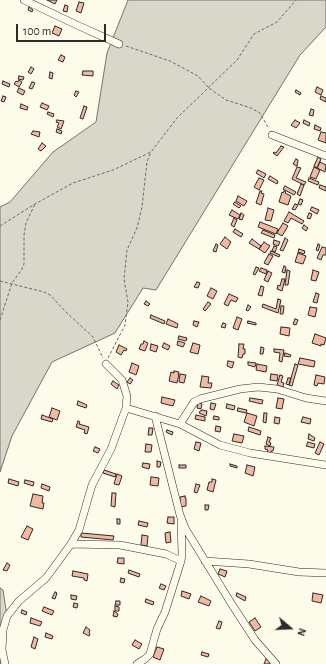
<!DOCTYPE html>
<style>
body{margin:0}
#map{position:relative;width:326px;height:664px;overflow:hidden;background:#fdfbea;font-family:"Alegreya Sans",sans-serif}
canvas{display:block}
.north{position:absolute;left:270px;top:608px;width:40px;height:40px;-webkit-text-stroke:3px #fdfbea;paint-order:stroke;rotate:109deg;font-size:11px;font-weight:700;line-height:16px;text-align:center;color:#2b2b2b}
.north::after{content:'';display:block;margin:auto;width:14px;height:18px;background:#2b2b2b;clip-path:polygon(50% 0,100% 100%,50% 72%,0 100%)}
.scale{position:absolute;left:16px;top:24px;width:90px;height:18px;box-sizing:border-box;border:2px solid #2b2b2b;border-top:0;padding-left:5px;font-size:12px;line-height:14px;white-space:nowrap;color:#2b2b2b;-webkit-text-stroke:3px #fdfbea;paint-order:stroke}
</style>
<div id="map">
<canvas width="326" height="664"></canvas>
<div class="north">N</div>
<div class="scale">100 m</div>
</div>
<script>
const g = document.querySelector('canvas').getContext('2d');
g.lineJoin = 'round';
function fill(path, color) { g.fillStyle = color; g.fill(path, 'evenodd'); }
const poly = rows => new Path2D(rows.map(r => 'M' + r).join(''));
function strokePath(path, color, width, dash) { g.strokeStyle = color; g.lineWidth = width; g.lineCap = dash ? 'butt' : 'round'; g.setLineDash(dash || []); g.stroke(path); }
const water = poly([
 [128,0,326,0,326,27,300,55,156,290,143,288,115,333,52,362,12,436,0,472,0,207,10,202,53,152,96,122,107,53,128,0],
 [0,588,3,590,7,616,3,630,5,664,0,664,0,588]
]);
fill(water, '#d8d7c9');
strokePath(water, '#74746e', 1);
const building = poly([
 [47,0,57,0,55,4,47,0],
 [79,2,84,3,81,13,76,11,79,2],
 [65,5,68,6,67,12,63,11,65,5],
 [29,7,33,10,32,12,28,10,29,7],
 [55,26,62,29,59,36,52,33,55,26],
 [61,55,65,57,63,62,58,60,61,55],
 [31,67,34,69,31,74,28,72,31,67],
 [83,71,93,71,93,76,82,75,83,71],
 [50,72,53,73,52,79,49,78,50,72],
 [19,76,24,77,23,80,18,79,19,76],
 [19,80,22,82,19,87,14,84,16,81,18,82,19,80],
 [3,81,10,84,9,87,2,84,3,81],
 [32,82,35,83,32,89,29,88,32,82],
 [317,87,323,90,321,95,315,92,317,87],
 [19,88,25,91,23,95,17,92,19,88],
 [296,90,301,93,300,95,295,92,296,90],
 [76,91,79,92,76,97,74,95,76,91],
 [3,96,6,97,4,102,1,101,3,96],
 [321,96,326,98,326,102,320,99,321,96],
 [42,103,49,106,47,110,40,107,42,103],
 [21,104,28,107,27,110,20,108,21,104],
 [84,106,87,107,83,119,80,118,84,106],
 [311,109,314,110,313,116,309,115,311,109],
 [48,112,54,114,53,117,47,114,48,112],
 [57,120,64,121,61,129,57,127,59,123,56,122,57,120],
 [295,120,300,123,296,128,291,125,295,120],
 [304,120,310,123,309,126,303,123,304,120],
 [315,125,321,128,320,131,314,129,315,125],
 [57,129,62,131,61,134,56,132,57,129],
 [33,131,40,132,39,137,31,134,33,131],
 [321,132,326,133,326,143,318,140,321,132],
 [42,143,46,146,41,151,38,149,42,143],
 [281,146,284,147,277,156,273,153,274,152,276,153,281,146],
 [318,157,321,159,317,168,314,166,318,157],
 [296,159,298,160,297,166,293,164,296,159],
 [320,162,326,165,325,172,317,168,320,162],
 [297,167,301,168,296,178,306,182,304,185,292,179,297,167],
 [314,167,320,170,316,179,310,177,314,167],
 [258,170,266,174,264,178,256,173,258,170],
 [270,176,278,181,277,184,268,179,270,176],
 [259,178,264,180,259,190,254,187,259,178],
 [309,178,319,182,318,185,308,181,309,178],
 [301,184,304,185,300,196,297,194,301,184],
 [320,185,326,187,326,191,319,188,320,185],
 [285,186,296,192,294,195,283,189,285,186],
 [260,191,262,191,261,193,264,194,261,205,256,203,260,191],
 [284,191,286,192,285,193,291,196,288,205,279,202,282,192,283,193,284,191],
 [238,196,247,201,244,206,236,201,238,196],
 [300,199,303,200,301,205,298,204,300,199],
 [235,202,241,206,239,208,233,204,235,202],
 [295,204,298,205,295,210,292,209,295,204],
 [312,207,319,210,317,214,310,210,312,207],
 [268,208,274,210,271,221,265,220,268,208],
 [232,210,240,215,238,219,229,215,232,210],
 [289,212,304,221,302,224,291,218,288,223,284,221,289,212],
 [241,213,244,215,242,220,239,219,241,213],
 [309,213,312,214,310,219,307,218,309,213],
 [234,218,237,220,234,227,231,225,234,218],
 [260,222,278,229,276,234,258,227,260,222],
 [283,223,288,226,282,236,277,233,283,223],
 [304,225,308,228,306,231,302,228,304,225],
 [235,229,243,234,241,237,233,232,235,229],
 [263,230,275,235,274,238,261,233,263,230],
 [225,237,231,242,227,249,220,244,225,237],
 [285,238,288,240,283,251,280,250,285,238],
 [252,239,261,246,259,249,249,243,252,239],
 [274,240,280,242,278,246,273,244,274,240],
 [264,242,270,246,265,253,259,249,264,242],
 [216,244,218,245,216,252,213,251,216,244],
 [318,244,320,245,318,251,316,250,318,244],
 [274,246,277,247,275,252,272,251,274,246],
 [322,247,326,248,326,255,323,255,321,260,317,258,322,247],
 [299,249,305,251,304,254,298,252,299,249],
 [271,251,280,255,279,257,270,253,271,251],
 [298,253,306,256,303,264,295,262,298,253],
 [269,254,273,256,268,265,264,263,269,254],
 [284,266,286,267,285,273,282,272,284,266],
 [256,267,259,268,255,275,253,274,256,267],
 [261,268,267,270,266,274,259,271,261,268],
 [287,270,290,271,288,285,285,285,287,270],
 [313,270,319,272,316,281,311,280,313,270],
 [268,271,272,273,268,282,264,280,268,271],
 [282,279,285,279,282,291,277,289,278,285,280,286,282,279],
 [197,282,200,283,198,288,194,287,197,282],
 [261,286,264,287,262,296,258,295,261,286],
 [211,288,217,291,213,299,207,296,211,288],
 [316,293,319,294,317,303,313,302,316,293],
 [229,294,238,298,236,302,231,300,228,306,224,304,229,294],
 [278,299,281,300,278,313,262,307,263,304,276,309,278,299],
 [146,301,150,304,148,306,144,304,146,301],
 [208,302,211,304,205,311,203,309,208,302],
 [248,305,251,307,248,311,246,310,248,305],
 [281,306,284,306,283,314,280,314,281,306],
 [310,307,317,308,315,317,308,315,310,307],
 [151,315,165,321,164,324,150,318,151,315],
 [237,317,242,319,238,330,233,328,237,317],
 [168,319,178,324,177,328,166,324,168,319],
 [295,319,298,320,296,325,293,324,295,319],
 [194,321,199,322,197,327,193,325,194,321],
 [248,321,256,323,256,325,247,323,248,321],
 [223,323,226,324,225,328,221,327,223,323],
 [281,327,290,328,289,336,280,334,281,327],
 [315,334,326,338,324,345,321,344,321,346,312,343,315,334],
 [179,336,187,338,186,341,178,339,179,336],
 [144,341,148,343,145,351,139,349,141,344,143,344,144,341],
 [178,341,185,343,183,347,177,345,178,341],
 [164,343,170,346,168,350,162,347,164,343],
 [193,343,200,345,198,354,190,352,193,343],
 [151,344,158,346,156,352,150,350,151,344],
 [239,344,244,344,243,349,245,349,245,354,243,354,242,358,238,357,239,344],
 [119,345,127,349,126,351,124,350,121,355,116,352,119,345],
 [261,347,264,348,263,354,260,354,261,347],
 [274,349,284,350,282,362,279,361,280,353,274,352,274,349],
 [285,353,291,355,290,357,284,356,285,353],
 [300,358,315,361,314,367,298,364,300,358],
 [228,361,234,362,232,368,227,366,228,361],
 [248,362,256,363,255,367,248,365,248,362],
 [132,363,139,366,136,375,129,372,132,363],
 [257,364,267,366,266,372,256,370,257,364],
 [295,364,298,365,292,386,289,385,295,364],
 [174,371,179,372,178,374,179,374,177,383,169,381,171,372,174,373,174,371],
 [180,374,186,375,184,383,179,382,180,374],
 [271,374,278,375,277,381,270,380,271,374],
 [280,375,283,376,281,382,284,383,283,387,277,385,280,375],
 [316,375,325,377,324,384,318,383,317,386,314,385,316,375],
 [202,376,209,377,208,383,212,383,211,388,200,387,202,376],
 [130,378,133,380,130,384,127,382,130,378],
 [288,378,291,378,289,385,286,384,288,378],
 [113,381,119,385,117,389,111,384,113,381],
 [162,397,175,400,173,406,161,403,162,397],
 [250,398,263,400,262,404,249,401,250,398],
 [278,398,284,399,282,409,276,408,278,398],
 [78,401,87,405,86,408,77,405,78,401],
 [198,403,202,404,201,409,197,408,198,403],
 [211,403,216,404,214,410,210,409,211,403],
 [227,404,235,406,234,410,226,408,227,404],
 [52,408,60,411,57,420,49,417,52,408],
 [238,408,247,410,246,413,237,411,238,408],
 [202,410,207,411,206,416,199,413,200,411,201,411,202,410],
 [247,413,257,416,254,426,244,422,247,413],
 [264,413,267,413,266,423,263,422,264,413],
 [42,415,53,419,52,422,41,419,42,415],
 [196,415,205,417,205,421,195,419,196,415],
 [214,416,219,417,219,420,213,419,214,416],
 [275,417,280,418,279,424,274,423,275,417],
 [303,417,311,419,310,424,301,422,303,417],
 [78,421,80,422,79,424,89,427,87,434,84,433,85,430,76,427,78,421],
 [216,426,221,427,220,432,215,431,216,426],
 [249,427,261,431,260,435,248,431,249,427],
 [149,428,153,428,152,435,148,435,149,428],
 [167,430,173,432,172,435,166,432,167,430],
 [234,434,244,436,242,443,232,441,234,434],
 [309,434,315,438,314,441,308,439,309,434],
 [268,437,271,438,269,442,271,443,270,446,266,444,268,437],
 [196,442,201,443,199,451,194,449,196,442],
 [308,442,315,444,314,448,306,446,308,442],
 [320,442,324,444,319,455,315,453,320,442],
 [146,444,152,445,151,452,145,452,146,444],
 [265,446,274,447,273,451,271,451,270,454,267,453,268,450,265,449,265,446],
 [95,447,100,449,98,453,93,451,95,447],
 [157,461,161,462,160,467,157,467,157,461],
 [143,463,150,464,149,469,142,467,143,463],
 [230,464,237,466,237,468,230,466,230,464],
 [179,465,186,465,186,468,179,468,179,465],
 [247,465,255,467,253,476,245,473,247,465],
 [104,470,116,474,115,477,103,473,104,470],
 [117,474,122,476,119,485,114,484,117,474],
 [151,477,159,478,158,486,150,485,151,477],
 [9,479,19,482,18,486,8,483,9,479],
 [212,479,216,480,213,492,207,490,209,482,212,482,212,479],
 [25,480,34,482,33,486,24,483,25,480],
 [42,484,50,487,49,491,41,488,42,484],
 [196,484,200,485,197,493,194,492,196,484],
 [112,493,116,493,115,507,111,506,112,493],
 [33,494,43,496,42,503,44,503,43,509,30,506,33,494],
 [185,496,185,498,186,498,186,506,180,507,180,497,185,496],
 [205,505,209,505,208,510,205,510,205,505],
 [168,517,174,517,174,524,167,523,168,517],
 [117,519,120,519,120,524,117,524,117,519],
 [139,521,148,523,147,527,138,525,139,521],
 [27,526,33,529,28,540,21,537,27,526],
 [170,532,171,542,166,543,165,533,170,532],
 [81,533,114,536,113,540,81,537,81,533],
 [142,535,148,536,147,546,141,545,142,535],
 [118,558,124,558,124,564,117,563,118,558],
 [7,563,10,565,7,571,3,570,7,563],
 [220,569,227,571,225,577,218,574,220,569],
 [129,570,140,574,139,577,128,573,129,570],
 [73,571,88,574,87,581,84,580,84,578,72,576,73,571],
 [121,578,125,579,124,583,120,582,121,578],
 [161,584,166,586,164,590,159,588,161,584],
 [182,591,191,594,189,599,181,596,182,591],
 [55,592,57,593,55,599,52,598,55,592],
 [237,593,246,597,245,601,236,596,237,593],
 [313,593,323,595,321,603,312,601,313,593],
 [71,595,77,596,76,600,71,599,71,595],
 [201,596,211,601,209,606,198,602,201,596],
 [146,599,154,602,153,605,145,602,146,599],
 [116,601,120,601,120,605,115,605,116,601],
 [74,603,78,604,77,608,73,607,74,603],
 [115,606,119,607,119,611,115,611,115,606],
 [44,607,54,611,52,615,42,611,44,607],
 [22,610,27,612,26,615,21,613,22,610],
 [114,611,118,614,117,617,113,616,114,611],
 [31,618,42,622,40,626,30,623,31,618],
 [255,618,261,627,255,631,249,622,255,618],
 [219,621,222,622,220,629,216,628,219,621],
 [86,627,90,630,89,633,90,634,89,636,83,633,86,627],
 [46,633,53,636,52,639,45,637,46,633],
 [34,637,38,639,35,649,31,647,34,637],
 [135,640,142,644,139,649,132,645,135,640],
 [157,647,164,649,160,660,153,657,157,647],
 [202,652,209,654,208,657,201,655,202,652],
 [266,659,270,662,269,664,264,664,266,659]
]);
fill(building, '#f2b8a0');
strokePath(building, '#2b2b2b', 1);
const minor = poly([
 [24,0,79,26,119,44],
 [272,135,326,156],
 [126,408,180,424,220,445,250,453,326,465],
 [155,416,180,515,185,528,231,603,255,640,276,664],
 [180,424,194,402,200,399,240,389,258,387,277,389,306,398,326,401],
 [71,544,120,545,166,554,181,561],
 [205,561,249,564,299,572,326,573],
 [5,664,2,650,3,630,7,616,19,601,46,578,71,544,79,530,92,485,111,449,126,408,127,396,122,380,106,364],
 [137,664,145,659,150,654,157,629,165,612,181,561,182,554,181,522]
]);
strokePath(minor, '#2b2b2b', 8);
strokePath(poly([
 [126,46,170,61,198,76,209,88,226,100,251,108,260,113,269,129],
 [0,226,35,204,73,183,113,170,151,152,177,118,237,60,254,34,277,22,296,0],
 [0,281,44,292,50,295,67,313,93,337,103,358],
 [0,320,12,283,22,269,24,264,24,235,26,223,35,204],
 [108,358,125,325,128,302,124,279,127,250,137,228,142,207,147,162,151,152]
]), '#6a6964', 1, [3, 2]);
strokePath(minor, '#fdfbea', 7);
</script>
